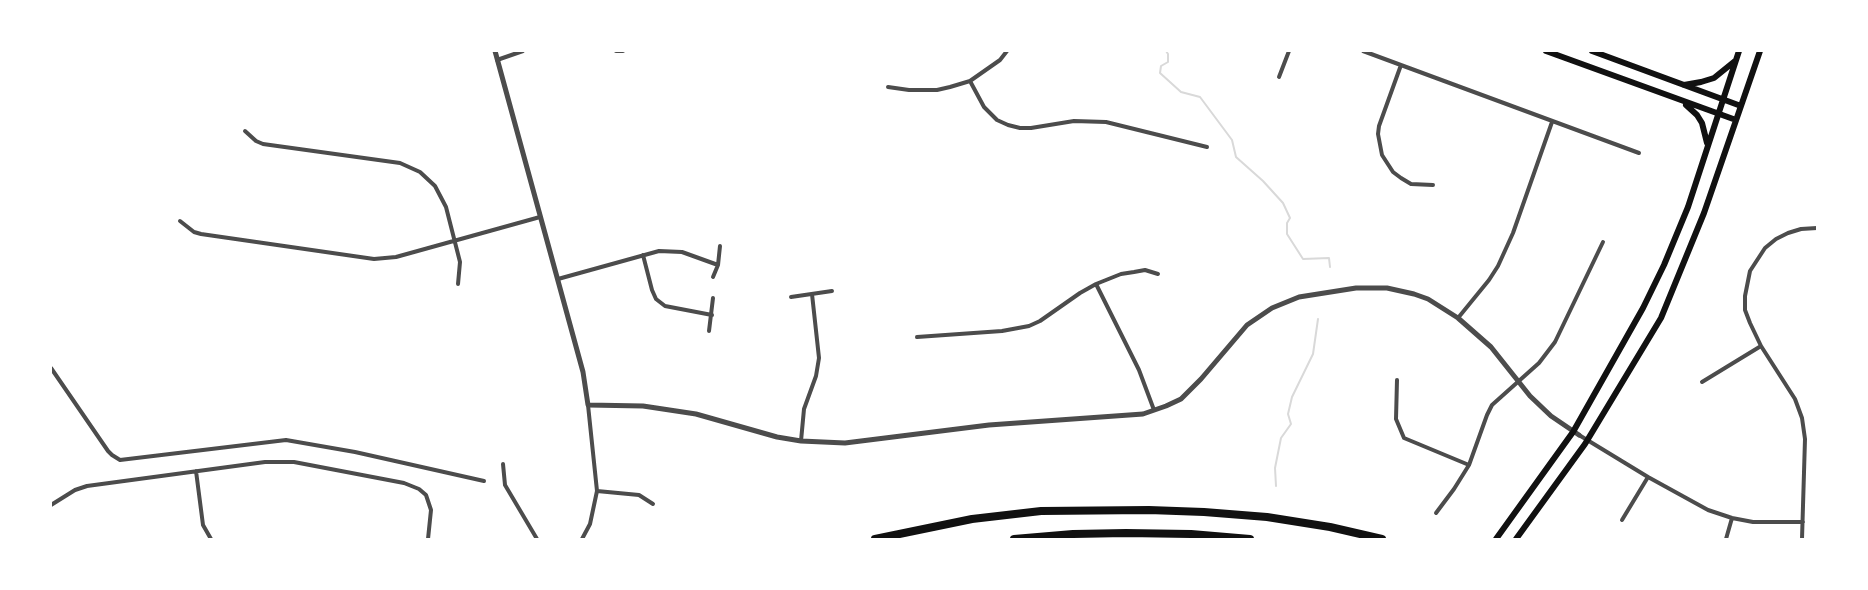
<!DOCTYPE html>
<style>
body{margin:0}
#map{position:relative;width:1868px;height:590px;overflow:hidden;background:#fff;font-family:"Varela Round",sans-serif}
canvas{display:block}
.frame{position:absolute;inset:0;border:52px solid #fff;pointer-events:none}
</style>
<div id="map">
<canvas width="1868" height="590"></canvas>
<div class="frame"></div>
</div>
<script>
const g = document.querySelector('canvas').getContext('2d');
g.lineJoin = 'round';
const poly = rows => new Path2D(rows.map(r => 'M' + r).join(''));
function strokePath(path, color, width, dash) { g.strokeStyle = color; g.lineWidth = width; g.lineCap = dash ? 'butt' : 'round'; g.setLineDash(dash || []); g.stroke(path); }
strokePath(poly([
 [1166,51,1168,54,1168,62,1161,66,1160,73,1181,92,1200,97,1232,140,1236,157,1263,181,1283,203,1290,218,1287,223,1287,234,1303,259,1329,258,1330,267],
 [1276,486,1275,468,1281,438,1291,424,1288,414,1292,397,1313,354,1318,319]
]), '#d9d9d9', 2);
strokePath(poly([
 [616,51,623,51],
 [1363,51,1639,153],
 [497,60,523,51],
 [1401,65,1379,126,1378,134,1382,155,1393,172,1401,178,1411,184,1433,185],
 [1279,77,1289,51],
 [970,81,984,107,997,120,1008,125,1020,128,1031,128,1074,121,1106,122,1207,147],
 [888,87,909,90,937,90,950,87,970,81,1000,60,1007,51],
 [245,131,256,141,263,144,400,163,420,172,435,186,446,207,460,262,458,284],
 [180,221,194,232,201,234,374,259,396,257,540,217],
 [643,255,652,290,656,299,665,306,712,315],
 [713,277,718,265,720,246],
 [558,279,659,251,682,252,718,265],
 [1096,284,1139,370,1154,410],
 [791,297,832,291],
 [1458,318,1489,280,1498,266,1513,233,1552,122],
 [709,331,713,298],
 [917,337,1002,331,1029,326,1040,321,1080,293,1096,284,1121,274,1134,272,1145,270,1158,274],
 [51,368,108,451,112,455,120,460,286,440,355,452,484,481],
 [1397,380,1396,419,1404,438,1469,465],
 [1702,382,1761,346],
 [1579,435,1648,477,1708,510,1732,518,1753,522,1803,522],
 [801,441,804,409,816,376,819,358,812,294],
 [503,464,505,485,537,539],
 [196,471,203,525,211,539],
 [597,491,639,495,653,504],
 [51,505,75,490,87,486,265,462,294,462,404,483,419,489,426,495,431,510,428,539],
 [1436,513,1454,489,1469,465,1487,415,1492,405,1539,363,1555,342,1603,242],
 [1622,520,1648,477],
 [582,539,590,524,597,491,588,405],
 [1726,539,1732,518],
 [1802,539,1805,439,1802,418,1795,399,1761,346,1750,323,1745,310,1745,296,1750,271,1765,248,1776,239,1788,233,1801,229,1817,228]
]), '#4c4c4c', 4);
strokePath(poly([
 [495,51,583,372,588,405,643,406,696,414,777,437,801,441,845,443,989,425,1143,414,1166,406,1181,399,1201,379,1247,325,1272,308,1299,297,1356,288,1387,288,1414,294,1428,299,1458,318,1491,347,1530,396,1551,416,1579,435]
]), '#4c4c4c', 5);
strokePath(poly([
 [1546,51,1736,120],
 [1592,51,1741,106],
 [1684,85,1701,82,1714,78,1735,61],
 [1686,105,1697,115,1702,123,1707,143],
 [1496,539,1573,432,1643,308,1664,265,1688,207,1739,51],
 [1516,539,1585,444,1661,318,1704,213,1760,51]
]), '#111', 6);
strokePath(poly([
 [875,539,972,519,1041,511,1149,510,1204,512,1267,517,1330,527,1382,539],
 [1014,539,1073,534,1126,533,1191,534,1250,539]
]), '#111', 8);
</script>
